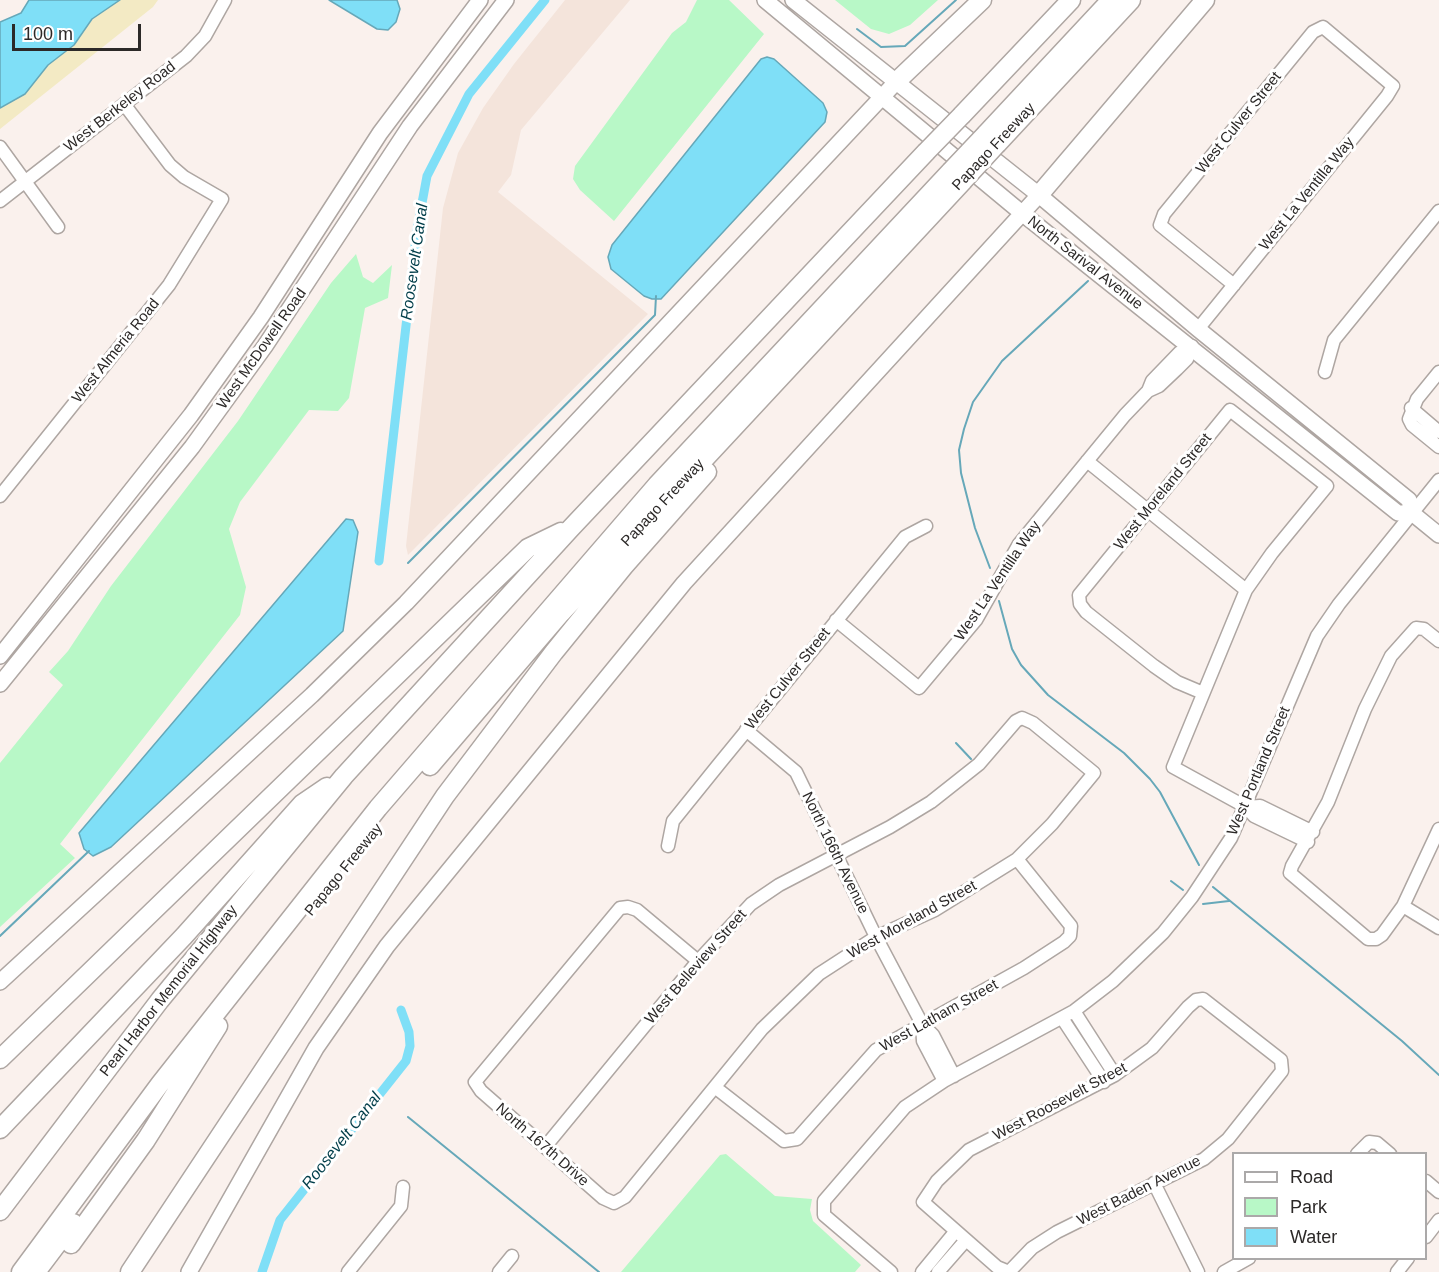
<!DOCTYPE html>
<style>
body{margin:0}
#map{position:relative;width:1439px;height:1272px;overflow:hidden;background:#faf1ed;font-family:Arial,sans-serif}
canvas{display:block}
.legend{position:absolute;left:1232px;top:1152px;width:195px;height:108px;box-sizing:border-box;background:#fff;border:2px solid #aba9a9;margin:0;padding:8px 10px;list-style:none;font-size:18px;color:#2c2928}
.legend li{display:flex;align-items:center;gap:12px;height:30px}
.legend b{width:30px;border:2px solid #aba9a9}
.scale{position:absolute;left:12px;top:24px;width:129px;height:27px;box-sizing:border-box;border:3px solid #2c2928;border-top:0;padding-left:8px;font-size:18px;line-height:21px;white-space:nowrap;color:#2c2928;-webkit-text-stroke:4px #fff;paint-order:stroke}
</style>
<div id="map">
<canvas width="1439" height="1272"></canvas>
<ul class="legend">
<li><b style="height:8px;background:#fff"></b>Road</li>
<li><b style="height:16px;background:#b8f8c7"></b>Park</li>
<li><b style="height:16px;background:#7fdff7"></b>Water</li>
</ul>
<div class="scale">100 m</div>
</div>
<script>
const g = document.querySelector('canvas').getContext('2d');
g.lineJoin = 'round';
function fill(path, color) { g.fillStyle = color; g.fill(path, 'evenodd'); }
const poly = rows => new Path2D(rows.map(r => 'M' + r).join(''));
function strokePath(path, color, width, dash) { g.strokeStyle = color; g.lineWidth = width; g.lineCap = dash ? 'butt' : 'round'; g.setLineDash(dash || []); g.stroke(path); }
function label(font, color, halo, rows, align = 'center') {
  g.font = font + ' Arial,sans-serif'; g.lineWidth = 6; g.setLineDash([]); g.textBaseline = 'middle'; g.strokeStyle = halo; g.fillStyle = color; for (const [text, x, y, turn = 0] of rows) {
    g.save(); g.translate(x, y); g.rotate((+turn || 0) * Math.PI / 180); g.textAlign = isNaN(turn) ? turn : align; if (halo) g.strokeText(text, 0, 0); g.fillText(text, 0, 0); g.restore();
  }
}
fill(poly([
 [565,0,630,0,521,130,511,175,498,192,648,314,408,555,406,546,443,208,458,153,483,108,514,64]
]), '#f4e4db');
fill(poly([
 [697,0,729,0,764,34,614,221,580,190,573,179,575,166,672,33,686,22],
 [835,0,938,0,910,25,889,34,871,29],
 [356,254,363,277,373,283,392,265,388,298,365,308,349,398,338,411,309,410,240,502,229,529,246,587,240,615,60,844,75,858,0,927,0,763,63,685,49,672,68,651,111,586,238,421,331,283],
 [726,1154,775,1196,812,1199,810,1210,813,1221,861,1265,855,1272,621,1272,720,1155]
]), '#b8f8c7');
fill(poly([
 [120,0,158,0,153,7,0,129,0,108,25,94,48,65,74,45,92,19]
]), '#f3eac4');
const water = poly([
 [29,0,120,0,92,19,74,45,48,65,25,94,0,108,0,22,21,13,29,0],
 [329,0,397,0,400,9,396,22,388,30,377,29,329,0],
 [767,57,774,59,823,103,827,112,825,122,661,299,652,299,644,296,611,269,608,257,612,245,761,59,767,57],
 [346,519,353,520,358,532,343,631,111,847,93,856,84,849,79,833,346,519]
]);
fill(water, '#7fdff7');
strokePath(water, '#66a8b9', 1.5);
strokePath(poly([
 [857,29,881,47,905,46,956,0],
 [408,563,655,315,656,296],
 [990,568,975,528,961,473,959,450,964,429,973,402,1002,361,1088,281],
 [999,601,1012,649,1021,665,1048,695,1124,753,1150,779,1160,792,1199,865],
 [956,743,971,759],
 [1171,881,1183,890],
 [1213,887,1402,1041,1439,1075],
 [1203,904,1229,901],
 [0,936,89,851],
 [408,1117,599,1272]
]), '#66a8b9', 2);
strokePath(poly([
 [379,561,417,230,427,176,469,94,545,0],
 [262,1272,280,1220,406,1061,410,1046,409,1032,401,1010]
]), '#7fdff7', 9);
const minor = poly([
 [0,147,58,227],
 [0,201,186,56,205,36,225,0],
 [1198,329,1387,96,1393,86,1323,27,1313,32,1164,214,1160,225,1234,285],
 [1325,372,1334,340,1439,211],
 [1439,372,1417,399,1409,419,1412,425,1439,447],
 [1148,391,1159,386,1177,369,1187,359,1192,346],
 [1411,408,1439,432],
 [1087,461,1246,590],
 [0,496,169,285,222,199,184,177,170,165,124,104],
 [836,620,919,688,976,620,1019,544,1125,415,1148,391,1152,381,1180,352,1192,346],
 [1439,641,1424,629,1416,628,1391,656,1365,709,1328,802,1292,866,1290,873,1368,939,1376,939,1382,935,1403,906,1439,829],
 [1203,693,1177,682,1154,666,1086,612,1080,604,1079,595,1230,410,1327,486,1272,553,1246,590,1173,767,1246,807,1254,816,1308,842],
 [746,730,796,772,876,937,922,1024,933,1035,954,1076],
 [1246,807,1260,806,1313,832],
 [668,846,673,821,719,764,905,537,926,526],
 [1403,906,1439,928],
 [1203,999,1281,1060,1282,1071,1228,1139,1204,1159,1057,1232,1032,1248,1009,1272,997,1267,923,1202,937,1181,969,1150,1115,1075,1152,1048,1188,1007,1196,1000,1203,999],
 [1074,1011,1115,1075],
 [1062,1018,1104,1082],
 [922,1024,923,1041,944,1081],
 [716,1088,784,1141,797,1139,876,1050,1024,968,1064,942,1070,936,1071,926,1017,859],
 [545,1147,698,961,751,904,779,885,890,827,931,802,979,764,1016,721,1022,718,1033,723,1094,773,1052,824,1017,859,935,910,876,937,819,974,762,1029,625,1197,614,1203,603,1198,545,1147,481,1091,475,1082,620,908,628,907,637,910,698,961],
 [1357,1154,1369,1142,1377,1143,1390,1154],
 [1426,1181,1439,1192],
 [1154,1183,1198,1272],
 [1426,1237,1439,1220],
 [348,1272,401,1206,403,1187],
 [499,1272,512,1256],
 [891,1272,824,1215,824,1201,905,1107,944,1081,1074,1011,1113,981,1163,933,1192,897,1231,838,1317,636,1339,604,1439,480],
 [922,1272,955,1232],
 [938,1272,966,1240],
 [1224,1272,1249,1258],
 [1397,1272,1408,1258]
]);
const major = poly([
 [765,0,1023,214,1398,513,1412,513],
 [793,0,1039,195,1198,329,1409,500,1412,513,1439,535],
 [0,656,191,415,261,317,380,133,480,0],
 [0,684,192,447,265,346,410,126,506,0],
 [0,982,312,695,406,603,897,81],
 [189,1272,316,1048,387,946,684,583,1039,195]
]);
const highway = poly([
 [897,81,982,0],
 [962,115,1071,0],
 [986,134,1111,0],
 [997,144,1131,0],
 [1039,195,1205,0],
 [430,766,561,613,963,181],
 [0,1059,528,548,561,532],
 [0,1129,184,936,302,804,327,787],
 [0,1211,160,1000,344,776,571,528,926,152],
 [71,1244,146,1140,218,1026],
 [21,1272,160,1084,378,808,657,485,951,171],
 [36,1272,73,1223],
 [130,1272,445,796,554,652,624,566,707,472]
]);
strokePath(minor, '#aea6a2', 15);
strokePath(major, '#aea6a2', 18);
strokePath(highway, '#aea6a2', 21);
strokePath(minor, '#fff', 12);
strokePath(major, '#fff', 15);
strokePath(highway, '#fff', 18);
const highwayBridge = poly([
 [926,152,962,115],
 [951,171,986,134],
 [963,181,997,144]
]);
strokePath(highwayBridge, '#aea6a2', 21, []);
strokePath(highwayBridge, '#fff', 18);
label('15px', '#2c2928', '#fff', [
 ["West Berkeley Road",120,107,-38],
 ["West Culver Street",1239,123,-51],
 ["Papago Freeway",994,147,-47],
 ["West La Ventilla Way",1307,194,-51],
 ["North Sarival Avenue",1085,263,38],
 ["West McDowell Road",262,349,-55],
 ["West Almeria Road",116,351,-51],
 ["West Moreland Street",1163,492,-51],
 ["Papago Freeway",663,503,-47],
 ["West La Ventilla Way",998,581,-56],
 ["West Culver Street",788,679,-51],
 ["West Portland Street",1259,771,-67],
 ["North 166th Avenue",835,853,64],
 ["Papago Freeway",344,870,-51],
 ["West Moreland Street",912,920,-29],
 ["West Belleview Street",696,967,-49],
 ["Pearl Harbor Memorial Highway",169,991,-52],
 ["West Latham Street",939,1016,-29],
 ["West Roosevelt Street",1060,1102,-28],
 ["North 167th Drive",542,1145,41],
 ["West Baden Avenue",1139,1191,-27]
]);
label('italic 16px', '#003d49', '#fff', [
 ["Roosevelt Canal",415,262,-82],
 ["Roosevelt Canal",342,1141,-52]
]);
</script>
